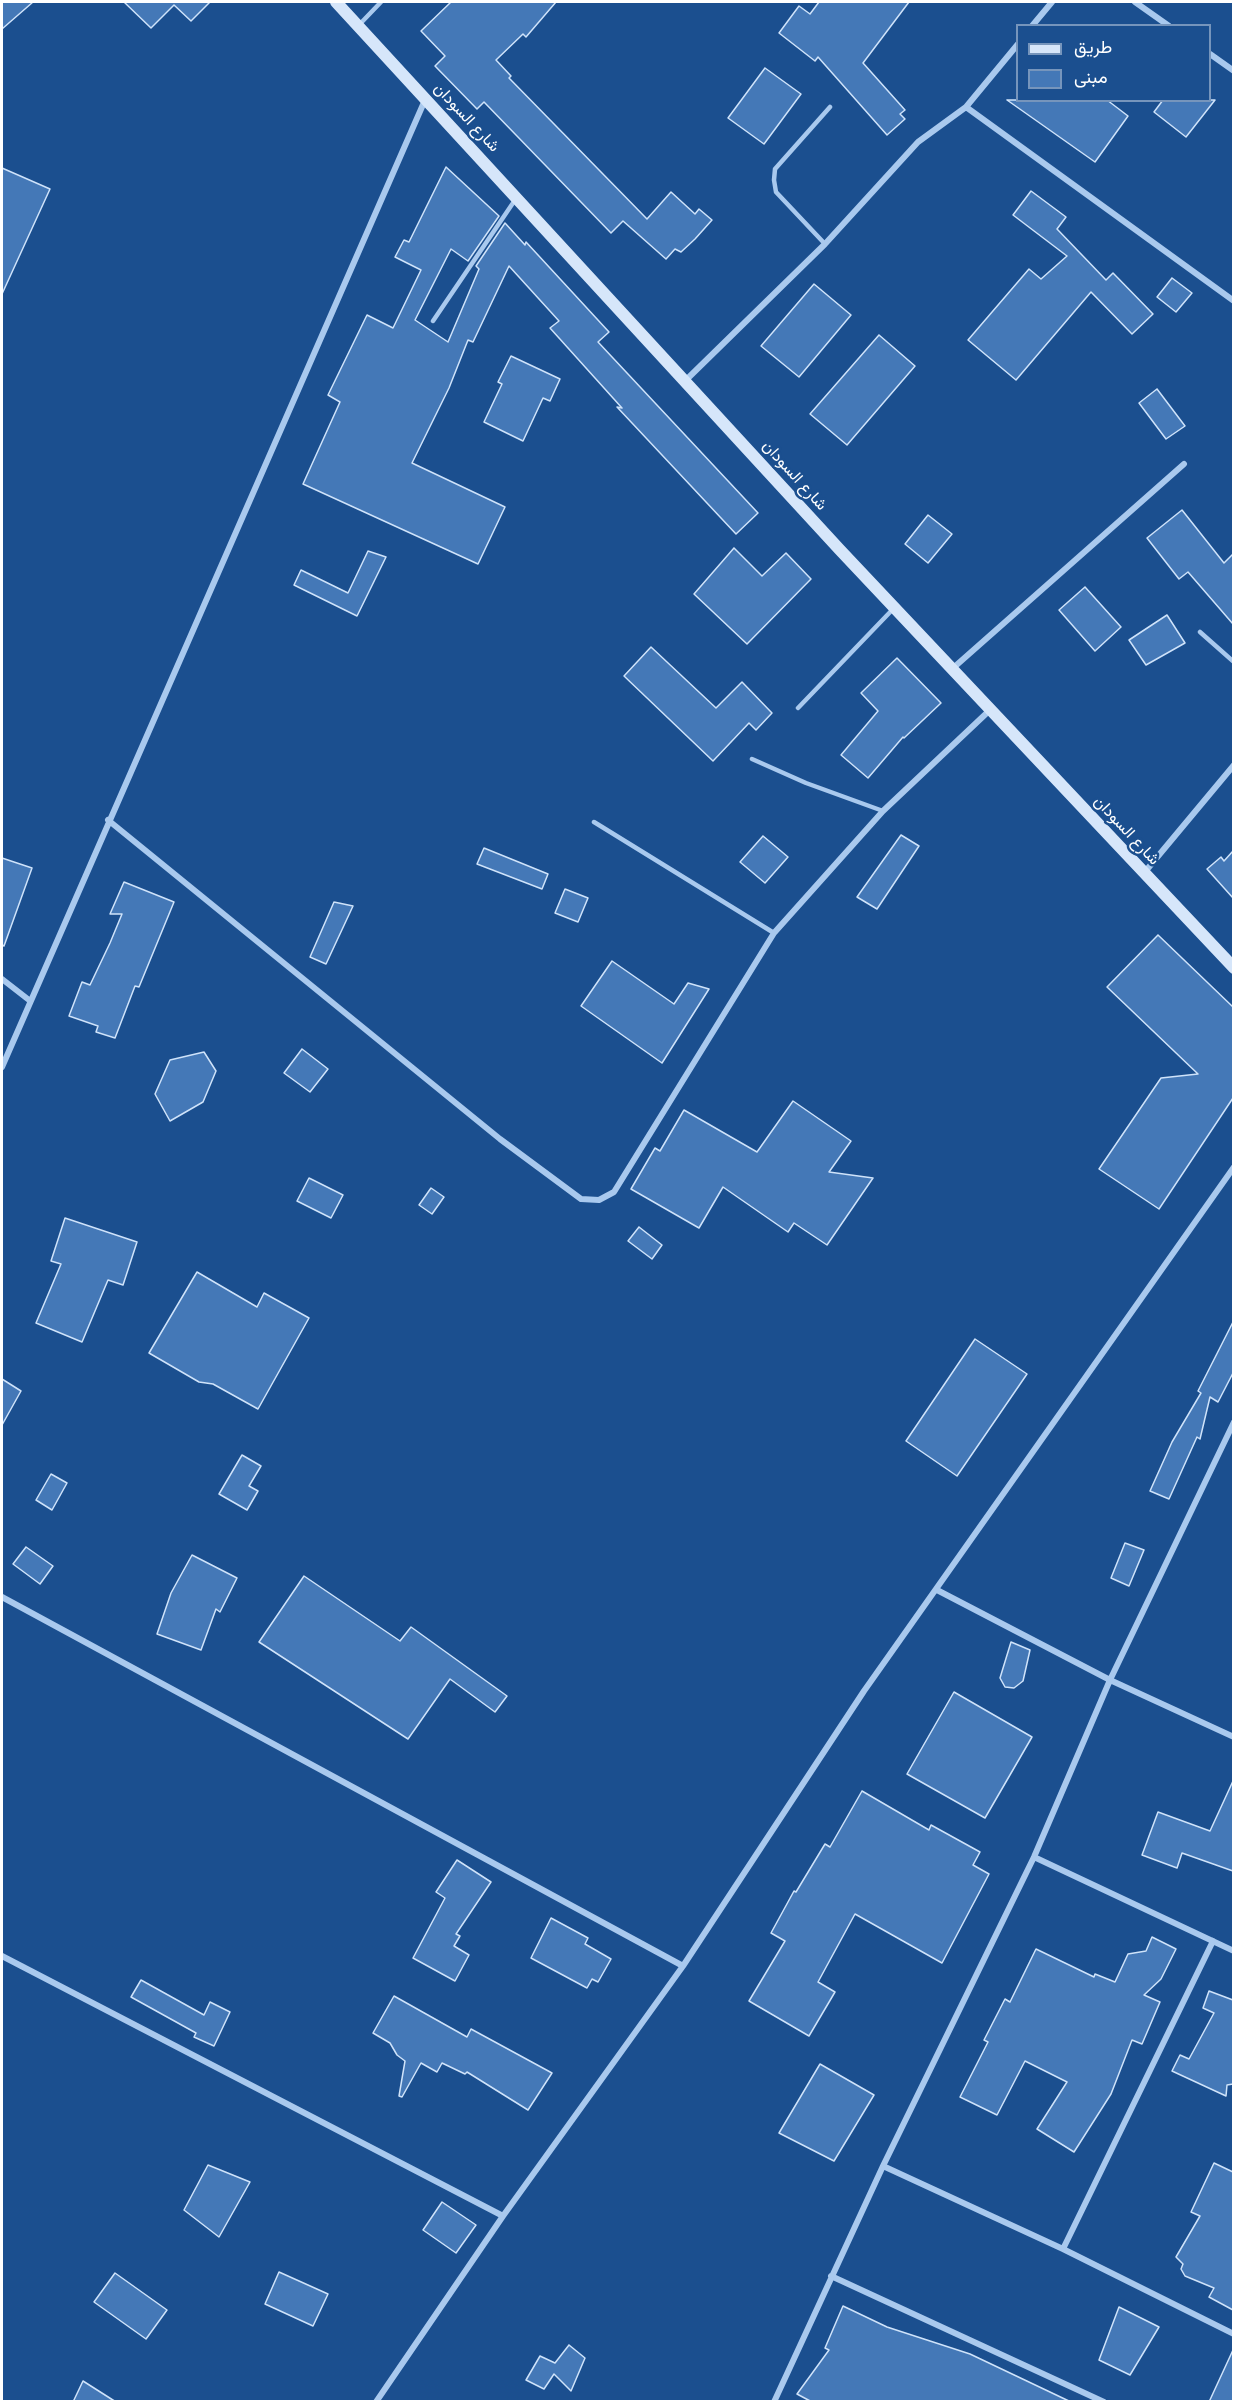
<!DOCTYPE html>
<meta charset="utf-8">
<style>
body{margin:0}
#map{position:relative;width:1235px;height:2403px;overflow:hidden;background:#1b4f8f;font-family:"Nunito Sans",Vazirmatn,sans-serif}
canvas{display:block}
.frame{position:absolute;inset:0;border:3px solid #fff;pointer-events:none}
.legend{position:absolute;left:1016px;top:24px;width:195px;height:78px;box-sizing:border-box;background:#1b4f8f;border:2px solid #7695bc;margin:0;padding:8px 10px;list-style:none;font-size:18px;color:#fff}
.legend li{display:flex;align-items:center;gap:12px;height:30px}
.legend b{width:30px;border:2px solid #7695bc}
</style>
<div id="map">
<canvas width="1235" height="2403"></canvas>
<div class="frame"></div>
<ul class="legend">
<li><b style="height:8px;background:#d6e6fa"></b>طريق</li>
<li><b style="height:16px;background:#4478b7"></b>مبنى</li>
</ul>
</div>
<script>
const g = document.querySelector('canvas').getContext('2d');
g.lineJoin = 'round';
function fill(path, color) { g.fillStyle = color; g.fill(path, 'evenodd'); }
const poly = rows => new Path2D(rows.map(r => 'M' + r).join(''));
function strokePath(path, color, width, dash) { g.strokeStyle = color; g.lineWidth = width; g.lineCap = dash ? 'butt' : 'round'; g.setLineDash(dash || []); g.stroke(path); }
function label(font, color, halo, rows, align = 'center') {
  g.font = font + ' "Nunito Sans",Vazirmatn,sans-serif'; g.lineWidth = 5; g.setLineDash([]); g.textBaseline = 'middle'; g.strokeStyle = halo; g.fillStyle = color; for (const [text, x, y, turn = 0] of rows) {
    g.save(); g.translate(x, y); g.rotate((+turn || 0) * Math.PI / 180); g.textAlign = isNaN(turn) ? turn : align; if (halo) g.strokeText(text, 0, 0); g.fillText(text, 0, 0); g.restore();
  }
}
const building = poly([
 [2,2,33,2,2,29,2,2],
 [124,2,210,2,191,21,174,5,151,28,124,2],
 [451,2,556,2,526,37,523,34,496,60,511,76,509,78,647,219,671,192,695,214,699,209,712,220,695,239,681,252,675,249,666,259,623,221,611,233,484,102,477,109,435,66,445,56,421,31,451,2],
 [819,2,909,2,863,63,905,110,900,114,905,119,887,135,818,57,815,61,779,33,799,6,810,14,819,2],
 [765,68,801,94,764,144,728,118,765,68],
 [1007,100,1107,100,1128,116,1095,162,1007,100],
 [1163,100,1215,100,1186,137,1154,112,1163,100],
 [446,167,499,216,468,261,451,249,415,320,448,342,479,269,476,266,505,223,525,245,526,242,609,332,598,342,758,513,736,534,617,407,622,408,550,328,559,321,509,266,473,342,468,340,449,388,412,463,505,507,478,564,303,484,340,402,328,395,367,315,393,328,421,270,395,257,404,240,409,242,446,167],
 [2,168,50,189,2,294,2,168],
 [1031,191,1066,217,1057,229,1106,280,1113,273,1153,314,1132,334,1091,292,1016,380,968,340,1029,269,1041,279,1067,256,1013,215,1031,191],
 [1172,278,1192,293,1176,312,1157,297,1172,278],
 [814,284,851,315,799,377,761,346,814,284],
 [879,335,915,366,847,445,810,414,879,335],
 [511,356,560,379,550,401,543,398,523,441,484,422,502,384,498,382,511,356],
 [1157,389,1185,426,1166,439,1139,403,1157,389],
 [1182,510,1224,563,1233,554,1233,624,1188,572,1179,579,1147,538,1182,510],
 [928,515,952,534,928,563,905,544,928,515],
 [734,548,762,576,786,553,811,579,747,644,694,594,734,548],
 [368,551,386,557,357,616,294,585,301,570,348,593,368,551],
 [1085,587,1121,627,1095,651,1059,610,1085,587],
 [1167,615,1185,643,1146,665,1129,640,1167,615],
 [651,647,716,708,742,682,772,713,756,730,749,723,713,761,624,676,651,647],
 [897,658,941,703,904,738,903,737,868,778,841,755,878,711,861,693,897,658],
 [901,835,919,846,877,909,857,897,901,835],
 [763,836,788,857,765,883,740,862,763,836],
 [484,848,548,874,542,889,477,864,484,848],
 [1233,851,1233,898,1207,869,1221,857,1224,861,1233,851],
 [2,858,32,868,4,946,2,945,2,858],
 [124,882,174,902,139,987,135,986,115,1038,96,1032,98,1026,69,1016,82,982,90,985,110,943,122,914,110,914,124,882],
 [565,889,588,898,578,922,555,913,565,889],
 [334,902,353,906,326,964,310,957,334,902],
 [1158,935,1233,1007,1233,1098,1159,1209,1099,1169,1161,1078,1198,1074,1107,987,1158,935],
 [612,961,674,1004,688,983,709,989,662,1063,581,1006,612,961],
 [302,1049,328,1069,310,1092,284,1073,302,1049],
 [204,1052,216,1071,203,1102,170,1121,155,1094,170,1060,204,1052],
 [793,1101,851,1141,829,1172,873,1178,827,1245,794,1223,788,1232,723,1187,699,1228,631,1189,655,1148,660,1151,684,1110,757,1152,793,1101],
 [309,1178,343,1195,331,1218,297,1201,309,1178],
 [431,1188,444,1197,432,1214,419,1205,431,1188],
 [65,1218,137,1242,123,1285,108,1280,82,1342,36,1323,61,1264,51,1261,65,1218],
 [639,1227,662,1245,652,1259,628,1241,639,1227],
 [197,1272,257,1307,264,1293,309,1318,258,1409,213,1384,199,1382,149,1353,197,1272],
 [1233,1322,1233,1373,1218,1402,1210,1397,1200,1439,1197,1437,1169,1499,1150,1491,1172,1442,1201,1393,1198,1391,1233,1322],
 [975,1339,1027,1374,957,1476,906,1441,975,1339],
 [2,1379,21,1391,2,1425,2,1379],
 [242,1455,261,1466,249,1486,258,1491,247,1510,219,1494,242,1455],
 [51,1474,67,1483,52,1510,36,1500,51,1474],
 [1125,1543,1144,1550,1129,1586,1111,1578,1125,1543],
 [26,1547,53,1566,40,1584,13,1564,26,1547],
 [192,1555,237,1578,220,1612,216,1609,201,1650,157,1634,171,1593,192,1555],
 [304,1576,400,1641,411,1627,507,1696,495,1712,450,1679,408,1739,259,1642,304,1576],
 [1011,1642,1030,1650,1023,1681,1014,1688,1005,1687,1000,1678,1011,1642],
 [954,1692,1032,1737,985,1818,907,1774,954,1692],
 [1233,1781,1233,1871,1182,1853,1177,1868,1142,1855,1158,1812,1210,1831,1233,1781],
 [862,1791,929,1830,931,1825,980,1852,973,1865,989,1874,942,1963,855,1914,818,1982,835,1992,809,2036,749,2001,785,1941,771,1933,794,1891,796,1892,825,1844,830,1847,862,1791],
 [457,1860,491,1882,456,1934,460,1936,454,1946,469,1955,455,1981,413,1958,445,1898,436,1892,457,1860],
 [551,1918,588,1938,585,1944,611,1959,598,1982,592,1979,587,1988,531,1958,551,1918],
 [1152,1937,1176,1949,1161,1979,1144,1995,1160,2002,1142,2044,1132,2040,1111,2094,1074,2152,1037,2129,1067,2082,1025,2061,997,2115,960,2097,988,2042,984,2040,1005,1999,1010,2002,1036,1949,1094,1977,1095,1974,1115,1982,1128,1954,1146,1951,1152,1937],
 [141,1980,204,2015,210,2002,230,2012,214,2046,194,2037,196,2033,131,1997,141,1980],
 [1209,1991,1233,2000,1233,2084,1227,2085,1226,2096,1172,2071,1180,2055,1189,2059,1214,2013,1203,2008,1209,1991],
 [394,1996,467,2037,471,2029,552,2073,528,2110,467,2072,465,2074,442,2063,437,2072,421,2063,402,2097,399,2096,405,2061,397,2055,390,2043,373,2033,394,1996],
 [820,2064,874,2095,834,2161,779,2133,820,2064],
 [1214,2163,1233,2172,1233,2310,1209,2297,1214,2288,1185,2276,1181,2269,1183,2264,1176,2257,1200,2216,1191,2212,1214,2163],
 [208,2165,250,2182,219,2237,184,2210,208,2165],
 [442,2202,476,2225,456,2253,423,2230,442,2202],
 [279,2272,328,2294,313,2326,265,2304,279,2272],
 [115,2273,167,2310,146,2339,94,2302,115,2273],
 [843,2306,887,2327,970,2354,1071,2402,812,2402,797,2394,829,2350,825,2348,843,2306],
 [1119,2307,1159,2327,1130,2375,1099,2360,1119,2307],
 [569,2345,585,2358,571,2391,554,2374,544,2389,526,2380,540,2356,555,2363,569,2345],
 [1233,2350,1233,2402,1209,2402,1233,2350],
 [83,2381,116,2402,73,2402,83,2381]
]);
fill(building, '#4478b7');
strokePath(building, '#cfe3fa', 1.5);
strokePath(poly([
 [358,26,381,2],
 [825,244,776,192,774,180,775,169,830,107],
 [433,321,515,200],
 [1200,632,1234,662],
 [798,708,894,608],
 [752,759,806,783,883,811],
 [594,822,774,933]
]), '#a9c9ee', 4.5);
strokePath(poly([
 [1135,2,1169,26],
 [1032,26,1052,2],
 [1210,54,1234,71],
 [966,107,1234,301],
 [685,381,825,244,918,142,966,107,1018,44],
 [952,669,1184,464],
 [108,820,500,1139,581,1199,599,1200,614,1192,774,933,883,811,991,709],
 [1144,873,1234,765],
 [2,979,29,1000],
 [2,1067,425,100],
 [937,1590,1110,1680,1234,1737],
 [2,1597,683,1966],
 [1034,1857,1234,1951],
 [2,1956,503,2216],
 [883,2166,1063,2249,1234,2334],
 [1063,2249,1213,1941],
 [831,2276,1104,2402],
 [376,2402,503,2216,683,1966,864,1691,1234,1167],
 [774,2402,883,2166,1034,1857,1110,1680,1234,1422]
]), '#a9c9ee', 6);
strokePath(poly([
 [336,2,840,550,1234,968]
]), '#d6e6fa', 12);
label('16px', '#fff', '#1b4f8f', [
 ["شارع السودان",466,118,47],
 ["شارع السودان",794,476,48],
 ["شارع السودان",1126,831,47]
]);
</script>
